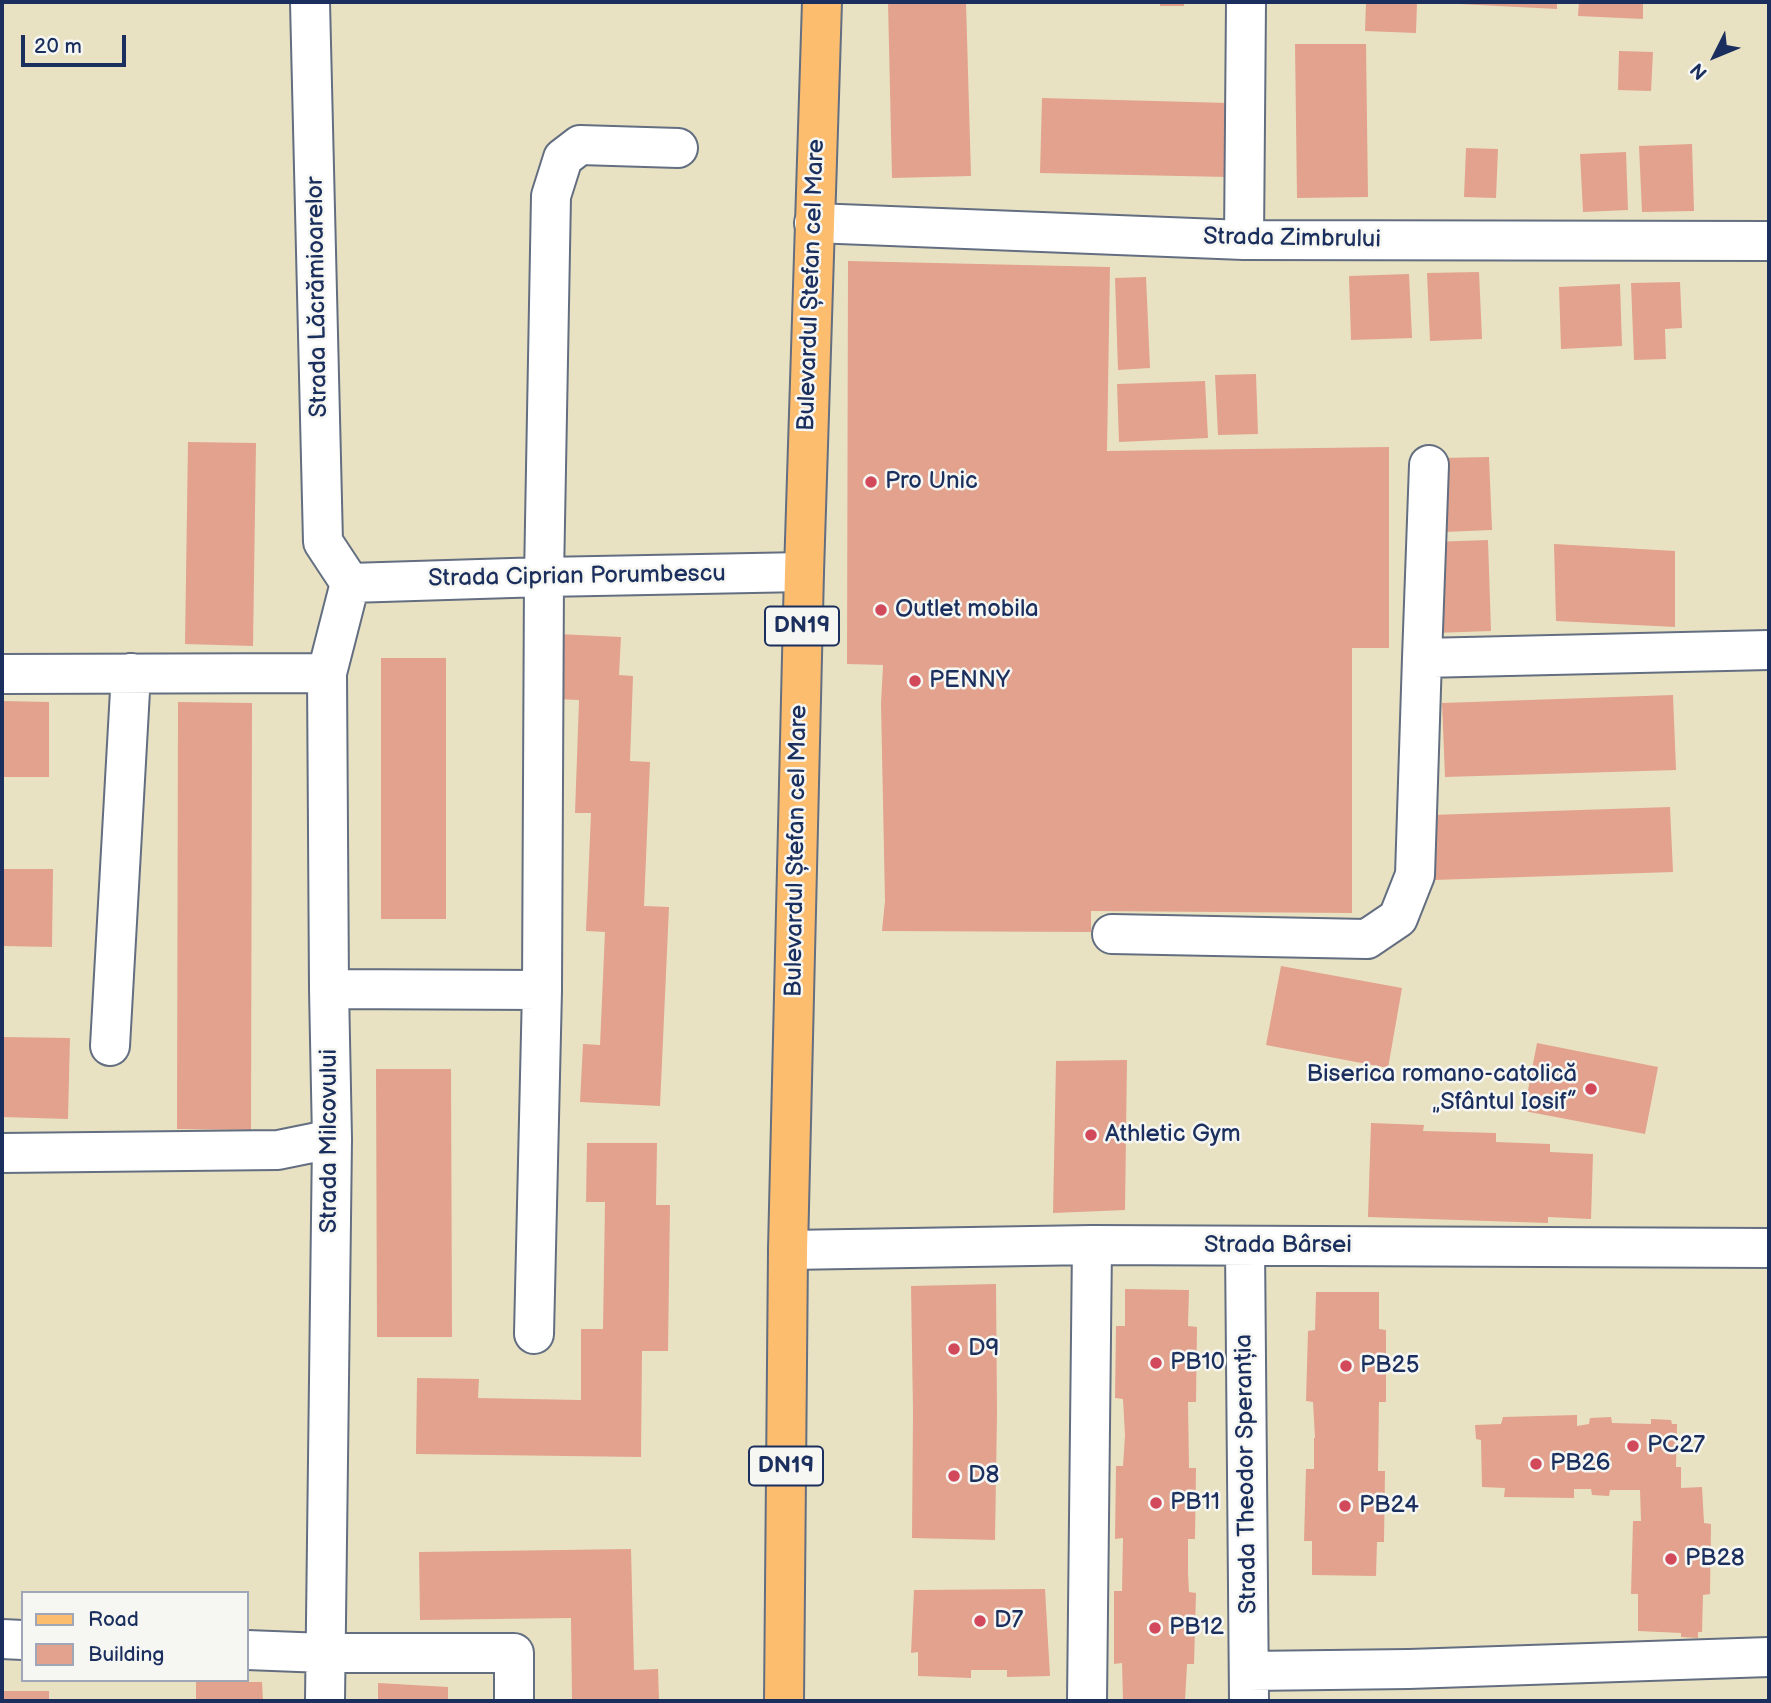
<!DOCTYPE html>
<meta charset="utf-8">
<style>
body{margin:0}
#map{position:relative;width:1771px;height:1703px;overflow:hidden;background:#e9e2c2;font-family:"Balsamiq Sans",sans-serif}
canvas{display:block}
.frame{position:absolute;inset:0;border:4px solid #1b2f5e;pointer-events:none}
.legend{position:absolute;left:21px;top:1591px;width:228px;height:91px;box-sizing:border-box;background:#f6f6f2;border:2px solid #9ea6b7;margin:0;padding:9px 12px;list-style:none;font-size:21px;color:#1b2f5e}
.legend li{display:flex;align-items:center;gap:14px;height:35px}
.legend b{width:35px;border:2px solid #9ea6b7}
.north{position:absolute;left:1680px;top:21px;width:70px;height:70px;-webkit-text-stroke:5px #f6f6f2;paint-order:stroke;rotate:227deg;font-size:19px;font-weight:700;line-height:28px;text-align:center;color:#1b2f5e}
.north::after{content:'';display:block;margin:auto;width:24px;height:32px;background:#1b2f5e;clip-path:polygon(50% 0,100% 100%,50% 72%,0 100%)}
.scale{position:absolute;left:21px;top:35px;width:105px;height:32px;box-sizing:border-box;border:4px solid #1b2f5e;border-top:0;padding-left:9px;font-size:21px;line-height:24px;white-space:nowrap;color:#1b2f5e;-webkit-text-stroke:5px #f6f6f2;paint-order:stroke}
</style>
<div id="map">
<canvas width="1771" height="1703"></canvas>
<div class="frame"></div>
<ul class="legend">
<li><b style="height:9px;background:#fcbd6f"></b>Road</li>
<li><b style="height:19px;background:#e2a28e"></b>Building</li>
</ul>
<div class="north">N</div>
<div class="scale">20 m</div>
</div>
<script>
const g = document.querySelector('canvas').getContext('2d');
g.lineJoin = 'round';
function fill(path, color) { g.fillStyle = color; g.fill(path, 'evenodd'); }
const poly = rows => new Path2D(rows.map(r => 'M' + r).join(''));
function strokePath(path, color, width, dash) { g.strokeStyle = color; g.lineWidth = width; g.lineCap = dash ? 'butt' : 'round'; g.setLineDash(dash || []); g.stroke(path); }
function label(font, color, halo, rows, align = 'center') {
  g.font = font + ' "Balsamiq Sans",sans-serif'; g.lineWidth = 5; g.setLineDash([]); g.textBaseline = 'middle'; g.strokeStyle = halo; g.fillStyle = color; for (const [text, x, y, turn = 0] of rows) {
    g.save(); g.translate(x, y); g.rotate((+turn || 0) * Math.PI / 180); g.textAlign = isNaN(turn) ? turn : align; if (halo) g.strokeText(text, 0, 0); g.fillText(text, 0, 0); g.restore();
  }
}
fill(poly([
 [888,2,966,2,971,176,892,178],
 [1160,2,1184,2,1184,6,1160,6],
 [1366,2,1417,2,1416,33,1365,31],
 [1459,2,1557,2,1557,9,1459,4],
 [1579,2,1643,2,1643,19,1578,16],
 [1295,44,1366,44,1368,197,1297,198],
 [1619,51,1653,52,1651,91,1618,90],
 [1042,98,1229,103,1227,177,1040,173],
 [1692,144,1694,211,1642,212,1639,146],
 [1466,148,1498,149,1496,198,1464,197],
 [1626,152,1628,210,1583,212,1580,154],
 [848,261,1110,267,1107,451,1389,447,1389,648,1352,648,1352,913,1091,911,1091,932,882,931,885,901,881,704,883,665,847,664],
 [1479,272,1482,339,1430,341,1427,273],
 [1409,274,1412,338,1351,340,1349,276],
 [1146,277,1150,368,1118,370,1115,278],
 [1680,282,1682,328,1665,329,1666,359,1634,360,1631,283],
 [1620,284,1622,346,1561,349,1559,287],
 [1256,374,1258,434,1218,435,1215,375],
 [1205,381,1208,438,1119,442,1117,384],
 [188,442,256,443,253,646,185,644],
 [1489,457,1492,530,1444,532,1441,458],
 [1488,540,1491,631,1434,633,1431,542],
 [1554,544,1675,551,1675,627,1556,621],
 [558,634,621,637,619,675,633,676,630,761,650,762,644,906,669,907,660,1106,580,1102,583,1044,600,1045,605,932,586,931,591,813,575,813,579,700,555,699],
 [381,658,446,658,446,919,381,919],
 [1673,695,1676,770,1445,777,1442,703],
 [2,701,49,702,49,777,2,777],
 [178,702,252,703,251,1130,177,1129],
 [1670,807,1673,872,1434,880,1431,815],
 [2,869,53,869,52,947,2,946],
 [1281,966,1402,988,1388,1068,1266,1045],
 [2,1037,70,1038,68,1119,2,1117],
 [1537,1043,1658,1067,1645,1134,1524,1111],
 [1127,1060,1125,1210,1053,1213,1056,1061],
 [376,1069,451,1069,452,1337,377,1337],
 [1371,1123,1424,1125,1423,1131,1496,1133,1496,1142,1550,1144,1550,1152,1593,1154,1591,1219,1548,1217,1548,1223,1368,1217],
 [587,1143,657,1143,656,1205,670,1205,668,1351,642,1351,641,1457,416,1454,417,1378,479,1379,478,1398,581,1400,581,1329,603,1329,605,1202,586,1202],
 [996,1284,997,1413,995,1540,912,1538,913,1412,911,1286],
 [1125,1289,1189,1290,1188,1326,1197,1327,1196,1402,1188,1402,1189,1468,1196,1468,1195,1539,1188,1539,1188,1573,1189,1592,1196,1593,1194,1664,1187,1664,1185,1701,1123,1701,1122,1663,1114,1664,1114,1591,1122,1591,1123,1538,1115,1539,1116,1466,1123,1466,1125,1435,1123,1399,1115,1398,1116,1326,1125,1326],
 [1316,1292,1379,1292,1379,1329,1386,1330,1386,1402,1379,1402,1378,1471,1385,1471,1384,1542,1377,1542,1376,1576,1312,1575,1312,1541,1304,1541,1306,1469,1314,1469,1314,1438,1315,1438,1313,1402,1306,1401,1308,1331,1315,1330],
 [1577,1415,1577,1426,1589,1424,1590,1418,1611,1417,1612,1423,1651,1424,1651,1419,1671,1420,1672,1424,1677,1424,1676,1467,1681,1467,1681,1488,1702,1487,1704,1523,1711,1524,1710,1594,1703,1595,1702,1632,1698,1632,1698,1638,1681,1637,1681,1633,1638,1631,1638,1594,1631,1594,1633,1521,1641,1521,1640,1490,1610,1490,1609,1496,1592,1495,1591,1489,1574,1489,1574,1498,1504,1497,1505,1488,1482,1487,1481,1440,1476,1439,1475,1425,1501,1424,1503,1417],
 [631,1549,634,1670,658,1669,659,1701,592,1701,592,1699,572,1699,571,1618,420,1620,419,1552],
 [1045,1589,1050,1676,1007,1677,1007,1670,971,1670,971,1678,918,1676,918,1652,911,1653,914,1590],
 [196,1682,262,1682,263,1701,196,1701],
 [378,1683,448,1687,448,1701,378,1701],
 [2,1691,49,1691,49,1701,2,1701]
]), '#e2a28e');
const minor = poly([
 [310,2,323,542,350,583],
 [814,223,1244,240,1769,241],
 [1244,240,1246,2],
 [350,583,544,577,804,572],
 [1422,658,1429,465],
 [2,674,327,673],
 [1112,934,1367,939,1398,918,1415,875,1422,658,1769,650],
 [329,989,542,990],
 [110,1046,131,673],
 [2,1153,278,1150,332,1139],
 [1245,1246,1249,1701],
 [788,1250,1092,1245,1769,1248],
 [534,1334,542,990,544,577,551,196,563,158,580,145,678,148],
 [2,1639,23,1640],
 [247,1650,324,1653,514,1653,514,1701],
 [1249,1671,1409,1669,1769,1657],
 [325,1701,332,1139,329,989,327,673,350,583],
 [1087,1701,1092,1245]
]);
const major = poly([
 [784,1701,788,1250,804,572,822,2]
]);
strokePath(minor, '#636e81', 42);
strokePath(major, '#636e81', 42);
strokePath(minor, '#fff', 38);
strokePath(major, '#fcbd6f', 38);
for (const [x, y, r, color] of [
 [871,482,7,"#d1495b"],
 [881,610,7,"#d1495b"],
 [915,681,7,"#d1495b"],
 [1591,1089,7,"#d1495b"],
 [1091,1135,7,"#d1495b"],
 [954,1349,7,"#d1495b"],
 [1156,1363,7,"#d1495b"],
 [1346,1366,7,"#d1495b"],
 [1633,1446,7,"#d1495b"],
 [1536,1464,7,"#d1495b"],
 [954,1476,7,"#d1495b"],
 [1156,1503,7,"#d1495b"],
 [1345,1506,7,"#d1495b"],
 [1671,1559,7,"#d1495b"],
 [980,1621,7,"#d1495b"],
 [1155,1628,7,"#d1495b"]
]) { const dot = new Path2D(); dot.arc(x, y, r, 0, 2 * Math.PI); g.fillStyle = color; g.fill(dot); strokePath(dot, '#f6f6f2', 2.5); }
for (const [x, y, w] of [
 [802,626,74],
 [786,1466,74]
]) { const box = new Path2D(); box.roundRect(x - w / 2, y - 19.5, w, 39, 5); g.fillStyle = '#f6f6f2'; g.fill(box); strokePath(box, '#1b2f5e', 2); }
label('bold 23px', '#1b2f5e', null, [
 ["DN19",802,626],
 ["DN19",786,1466]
]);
label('24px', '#1b2f5e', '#f6f6f2', [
 ["Strada Zimbrului",1292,239,1],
 ["Bulevardul Ștefan cel Mare",812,285,-88],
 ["Strada Lăcrămioarelor",318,297,-91],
 ["Strada Ciprian Porumbescu",577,577,-1],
 ["Bulevardul Ștefan cel Mare",797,851,-89],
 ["Strada Milcovului",330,1141,-90],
 ["Strada Bârsei",1278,1246],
 ["Strada Theodor Speranția",1247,1474,-91]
]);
label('24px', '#1b2f5e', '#f6f6f2', [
 ["Pro Unic",885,482],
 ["Outlet mobila",895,610],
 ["PENNY",929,681],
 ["Biserica romano-catolică",1577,1075,"right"],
 ["„Sfântul Iosif”",1577,1103,"right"],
 ["Athletic Gym",1105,1135],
 ["D9",968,1349],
 ["PB10",1170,1363],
 ["PB25",1360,1366],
 ["PC27",1647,1446],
 ["PB26",1550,1464],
 ["D8",968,1476],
 ["PB11",1170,1503],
 ["PB24",1359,1506],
 ["PB28",1685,1559],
 ["D7",994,1621],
 ["PB12",1169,1628]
], 'left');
</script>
